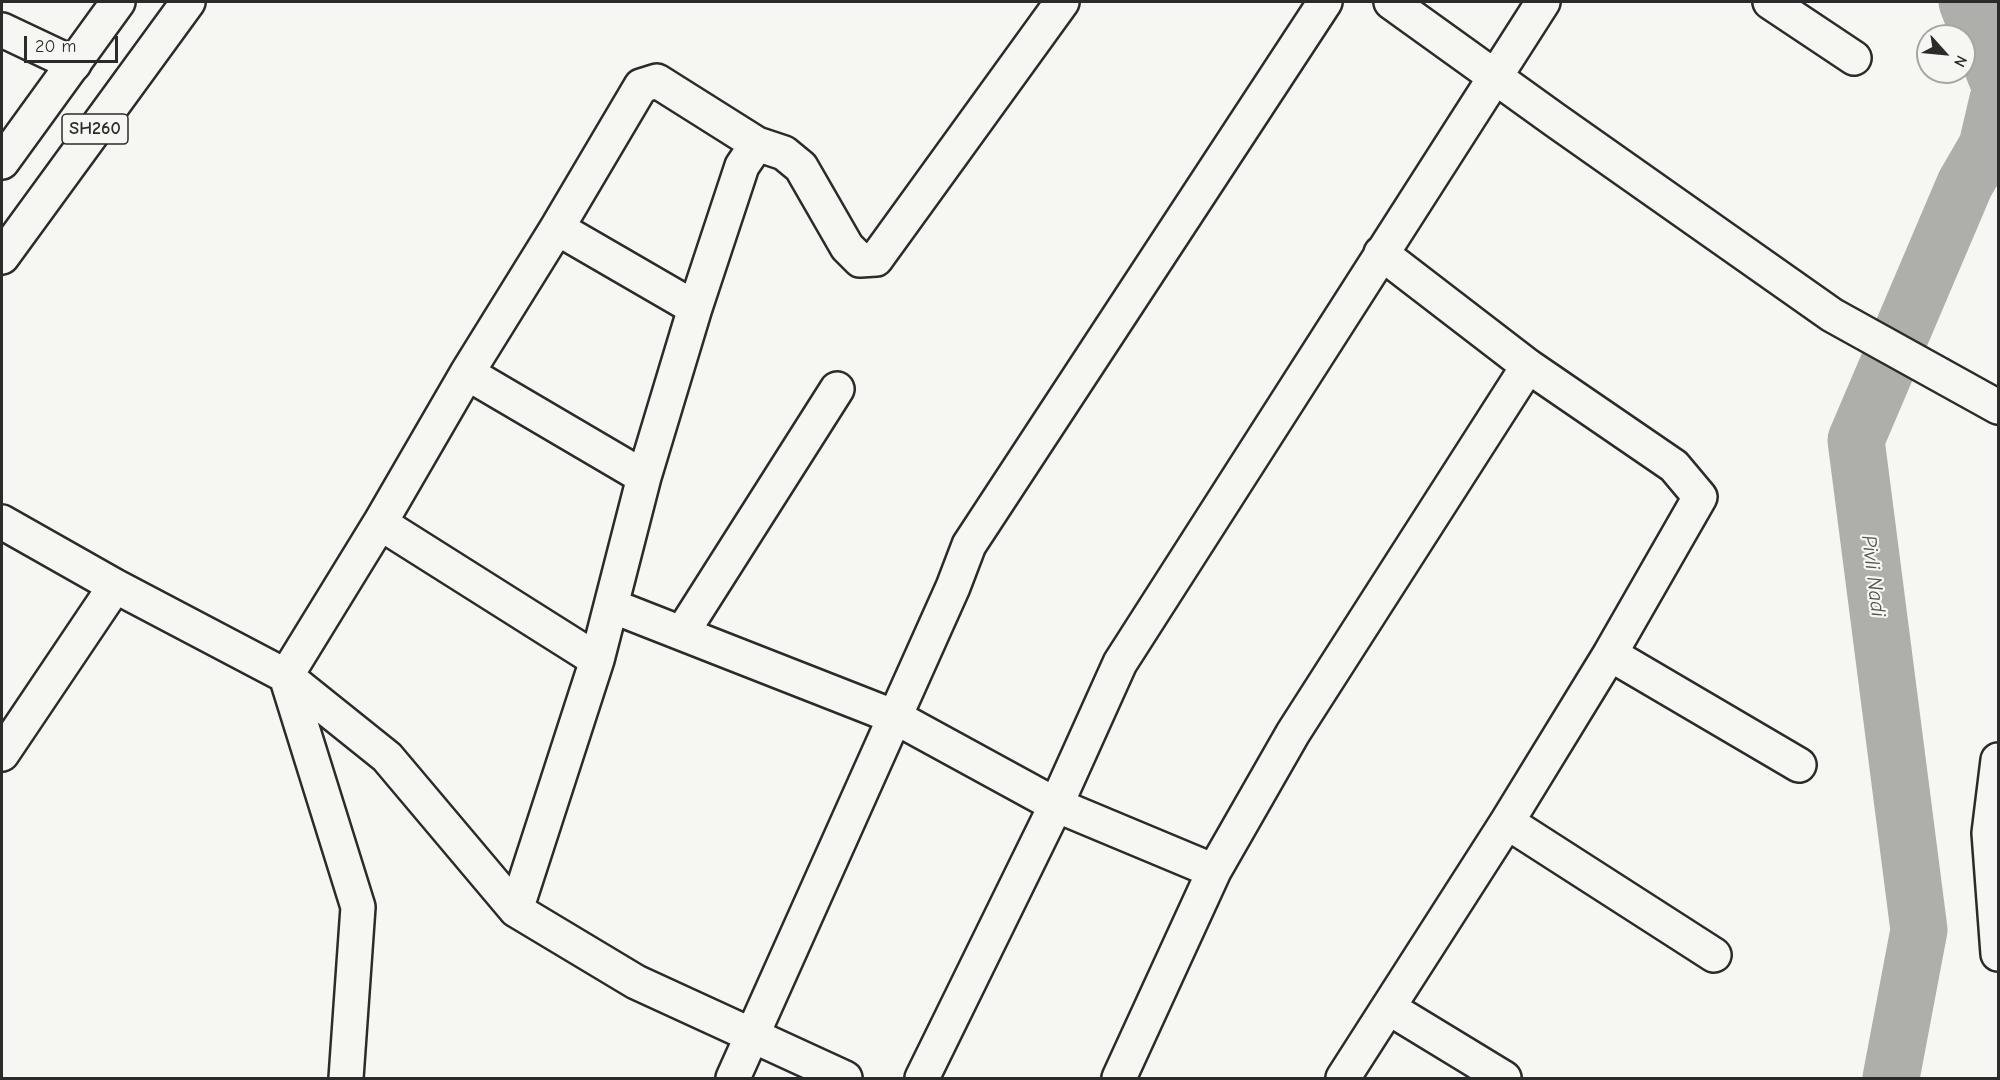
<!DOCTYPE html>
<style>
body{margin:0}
#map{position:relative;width:2000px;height:1080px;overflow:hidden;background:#f6f6f2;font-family:"Comic Neue",sans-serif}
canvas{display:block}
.frame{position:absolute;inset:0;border:3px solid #2b2b2b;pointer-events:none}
.north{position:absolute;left:1916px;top:24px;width:60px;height:60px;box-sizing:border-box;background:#f6f6f2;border:2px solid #a5a5a2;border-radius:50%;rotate:117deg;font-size:16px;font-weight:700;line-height:24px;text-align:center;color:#2b2b2b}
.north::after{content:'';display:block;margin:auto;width:21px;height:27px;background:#2b2b2b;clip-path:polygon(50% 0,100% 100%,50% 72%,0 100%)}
.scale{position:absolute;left:24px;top:36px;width:94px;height:27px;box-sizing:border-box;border:3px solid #2b2b2b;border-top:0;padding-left:8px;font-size:18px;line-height:21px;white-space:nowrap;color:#2b2b2b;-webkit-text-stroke:4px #f6f6f2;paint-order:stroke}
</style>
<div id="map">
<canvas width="2000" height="1080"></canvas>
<div class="frame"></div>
<div class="north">N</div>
<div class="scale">20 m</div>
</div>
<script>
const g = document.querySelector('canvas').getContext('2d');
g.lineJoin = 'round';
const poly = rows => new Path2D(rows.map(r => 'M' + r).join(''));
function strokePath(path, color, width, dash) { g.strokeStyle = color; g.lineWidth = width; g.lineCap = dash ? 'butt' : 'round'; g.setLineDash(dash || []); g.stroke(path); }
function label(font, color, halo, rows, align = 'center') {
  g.font = font + ' "Comic Neue",sans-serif'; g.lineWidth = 4.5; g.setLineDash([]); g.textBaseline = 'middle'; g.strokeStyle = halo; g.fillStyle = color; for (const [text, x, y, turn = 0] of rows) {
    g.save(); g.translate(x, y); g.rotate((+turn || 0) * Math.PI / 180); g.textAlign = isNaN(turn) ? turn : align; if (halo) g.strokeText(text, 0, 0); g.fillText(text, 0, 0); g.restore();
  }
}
strokePath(poly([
 [1987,146,1998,148]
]), '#7a7a78', 9);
strokePath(poly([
 [1967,2,1998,81],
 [1891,1078,1919,930,1856,440,1965,184,1987,146,1998,99]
]), '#aeaeab', 57);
const minor = poly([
 [1391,2,1555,120,1832,315,1998,407],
 [1770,2,1854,58],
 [2,30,74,64],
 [757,144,657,81,641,86,557,228,467,373,380,523,286,676,387,757,516,910,636,982,845,1078],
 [557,228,695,308],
 [467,373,644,477],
 [2,522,115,586,286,676,358,907,346,1078],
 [380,523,597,660],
 [612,606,895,717,1056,805,1214,871],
 [682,633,837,389],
 [1610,654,1799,765],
 [2,754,115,586],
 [1998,760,1989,833,1998,954],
 [1507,822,1714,955],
 [516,910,597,660,644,477,695,308,742,166,757,144,784,153,801,167,847,247,860,260,876,259,1062,2],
 [1389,1008,1504,1078],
 [733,1078,953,587,969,545,1325,2],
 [922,1078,1056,805,1120,663,1543,2],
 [1119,1078,1214,871,1293,733,1528,366],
 [1343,1078,1507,822,1610,654,1700,497,1674,466,1528,366,1381,253]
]);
const highway = poly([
 [2,162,118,2],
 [2,257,188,2]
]);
strokePath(minor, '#2b2b2b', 38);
strokePath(highway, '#2b2b2b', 38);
strokePath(minor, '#f6f6f2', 33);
strokePath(highway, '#f6f6f2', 33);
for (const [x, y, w] of [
 [95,129,66]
]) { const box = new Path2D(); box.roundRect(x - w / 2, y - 15, w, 30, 4.5); g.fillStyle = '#f6f6f2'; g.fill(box); strokePath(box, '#2b2b2b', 1.5); }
label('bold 18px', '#2b2b2b', null, [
 ["SH260",95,129]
]);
label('italic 21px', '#525251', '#f6f6f2', [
 ["Pivli Nadi",1873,576,83]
]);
</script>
